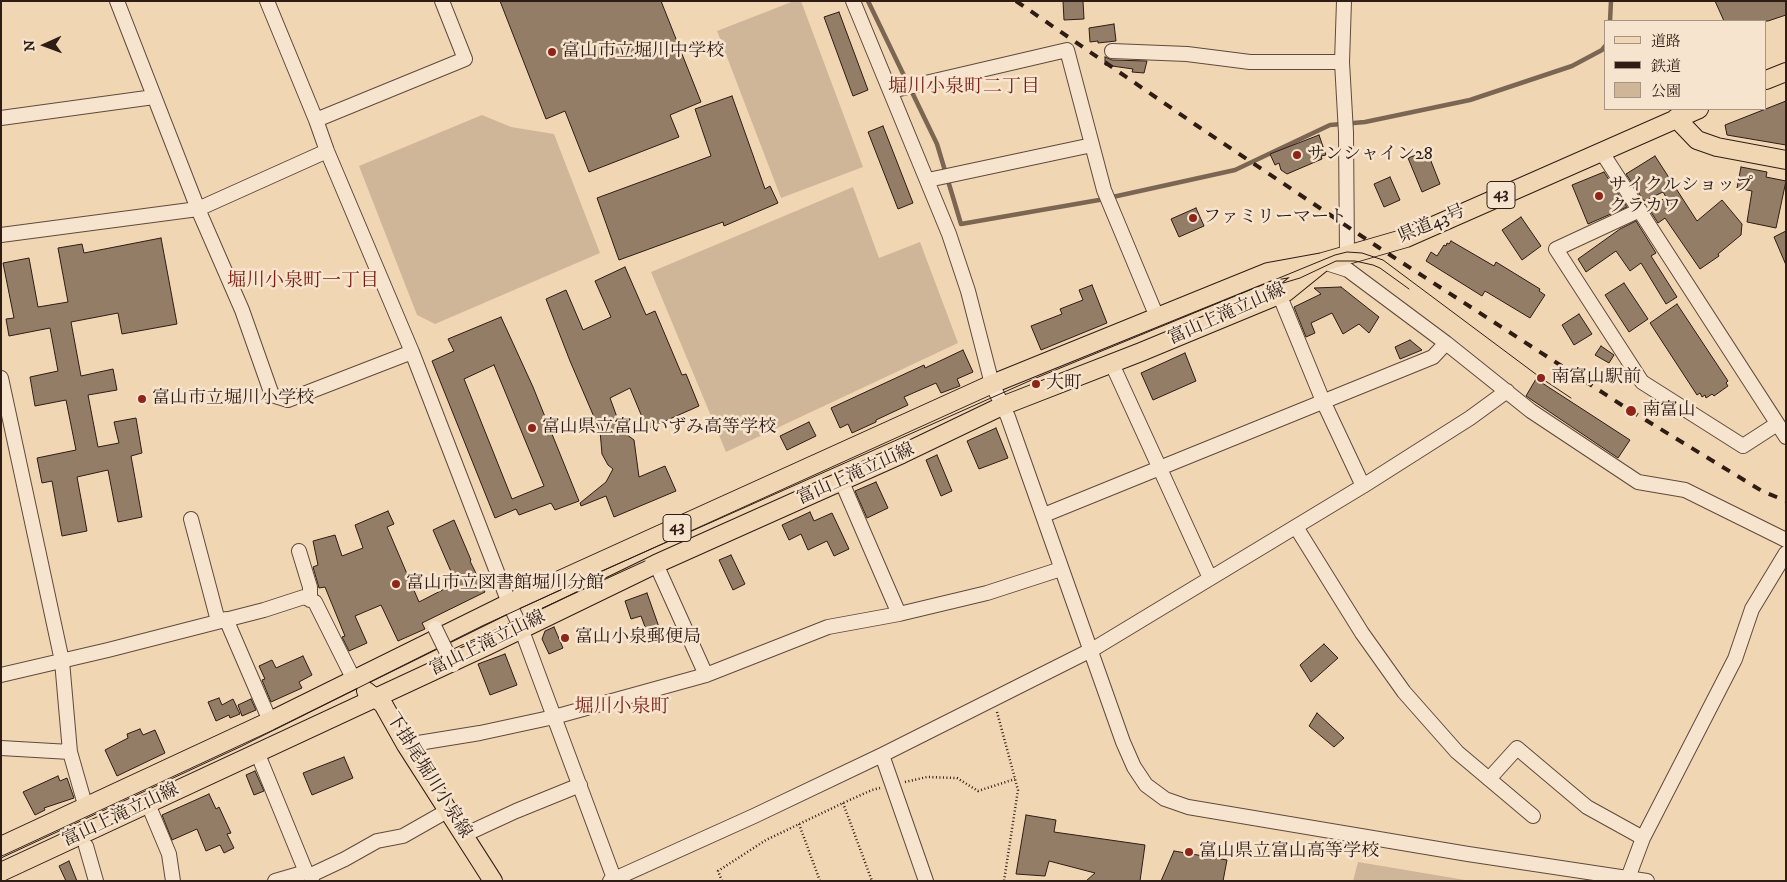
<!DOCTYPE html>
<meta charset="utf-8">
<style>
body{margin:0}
#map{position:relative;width:1787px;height:882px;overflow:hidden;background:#f1d6b3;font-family:"IM FELL DW Pica","Noto Serif JP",serif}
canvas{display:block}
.frame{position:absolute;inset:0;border:2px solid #2e1c15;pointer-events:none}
.legend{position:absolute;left:1604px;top:20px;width:162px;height:90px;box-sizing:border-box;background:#f6e4ce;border:1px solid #a69484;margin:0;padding:6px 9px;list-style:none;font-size:15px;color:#2e1c15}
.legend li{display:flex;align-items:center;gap:10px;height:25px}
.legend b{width:25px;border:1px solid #a69484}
.north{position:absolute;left:20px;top:20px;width:50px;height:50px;-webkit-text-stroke:4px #f6e4ce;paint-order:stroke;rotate:268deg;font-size:14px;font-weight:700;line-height:20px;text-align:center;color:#2e1c15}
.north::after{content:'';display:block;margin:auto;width:18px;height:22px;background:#2e1c15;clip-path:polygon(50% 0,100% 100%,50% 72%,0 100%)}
</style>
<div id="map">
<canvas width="1787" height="882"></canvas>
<div class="frame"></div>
<ul class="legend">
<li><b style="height:6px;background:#f1d6b3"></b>道路</li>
<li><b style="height:6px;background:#2e1c15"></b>鉄道</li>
<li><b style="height:14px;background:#d0b698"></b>公園</li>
</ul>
<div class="north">N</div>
</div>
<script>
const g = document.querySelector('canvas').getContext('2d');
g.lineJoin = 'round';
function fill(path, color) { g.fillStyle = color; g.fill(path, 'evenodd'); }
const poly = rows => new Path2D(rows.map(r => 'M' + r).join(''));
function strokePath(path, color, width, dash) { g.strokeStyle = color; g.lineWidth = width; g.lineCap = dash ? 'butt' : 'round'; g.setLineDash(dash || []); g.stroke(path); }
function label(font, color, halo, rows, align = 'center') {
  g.font = font + ' "IM FELL DW Pica","Noto Serif JP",serif'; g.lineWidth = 5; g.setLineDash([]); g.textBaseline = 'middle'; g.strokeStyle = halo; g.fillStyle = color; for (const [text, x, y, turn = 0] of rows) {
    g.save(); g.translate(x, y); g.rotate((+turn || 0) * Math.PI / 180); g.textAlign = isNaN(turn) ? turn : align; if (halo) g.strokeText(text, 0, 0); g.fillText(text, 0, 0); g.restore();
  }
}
fill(poly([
 [794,1,801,1,863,167,781,198,717,31],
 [482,115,511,127,554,134,600,253,435,324,417,315,359,166],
 [853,187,879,258,920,242,958,343,726,452,651,272],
 [1358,862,1471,881,1353,881]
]), '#d0b698');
strokePath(poly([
 [868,1,937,144,961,224,1099,200,1235,170,1330,125,1365,122,1470,100,1572,66,1602,50,1606,45],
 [1610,21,1611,1]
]), '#7b6653', 4.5);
const building = poly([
 [500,1,661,1,701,102,670,115,679,137,589,172,565,111,546,119,500,1],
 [1063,1,1083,1,1084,19,1064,20,1063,1],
 [1715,1,1786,1,1786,15,1768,21,1724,21,1715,1],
 [839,12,868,90,853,96,824,17,839,12],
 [1114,24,1116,41,1098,43,1098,41,1090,42,1089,28,1114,24],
 [1105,57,1112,60,1147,61,1144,73,1132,72,1133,69,1105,65,1105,57],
 [732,96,765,189,770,186,778,203,724,226,723,222,619,260,597,198,711,156,695,109,732,96],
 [1786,101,1786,145,1727,135,1725,125,1786,101],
 [883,126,913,203,898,209,868,132,883,126],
 [1319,135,1326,155,1321,156,1322,159,1287,174,1281,170,1279,163,1275,165,1270,154,1319,135],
 [1427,151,1440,184,1422,192,1408,158,1427,151],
 [1655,156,1697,221,1722,200,1742,224,1741,235,1718,254,1719,256,1700,269,1665,218,1658,223,1649,209,1666,197,1663,192,1644,201,1626,174,1655,156],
 [1741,167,1767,172,1766,177,1786,181,1776,228,1747,222,1752,191,1737,188,1741,167],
 [1604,172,1627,207,1588,224,1572,185,1604,172],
 [1390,177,1400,200,1384,207,1374,184,1390,177],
 [1196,208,1204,226,1179,237,1171,219,1196,208],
 [1521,217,1541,246,1522,260,1502,230,1521,217],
 [1636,221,1656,253,1651,256,1677,297,1666,304,1641,263,1630,271,1616,251,1586,272,1578,259,1620,229,1636,221],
 [1786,231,1786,265,1774,237,1786,231],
 [161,238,177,324,122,334,118,313,71,322,81,376,113,369,117,390,88,395,98,447,119,443,114,422,136,418,142,453,131,456,142,517,118,522,108,470,77,477,87,531,62,536,52,481,42,483,37,458,76,450,66,400,35,406,30,377,58,371,50,328,9,336,6,319,14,318,3,263,29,258,38,307,68,302,58,248,82,244,84,253,161,238],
 [1451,241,1494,266,1496,262,1540,289,1539,291,1545,295,1530,318,1485,291,1482,296,1426,261,1431,252,1437,256,1444,245,1446,246,1447,243,1449,244,1451,241],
 [625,267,646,315,655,311,682,375,686,374,699,406,647,429,630,388,610,398,622,431,634,440,639,477,665,466,676,491,614,517,606,496,581,506,580,503,606,482,613,469,608,465,602,454,600,431,570,361,546,299,566,290,583,330,611,317,595,281,625,267],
 [1624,283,1648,319,1629,332,1605,295,1624,283],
 [1092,285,1107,323,1041,350,1031,326,1062,314,1060,309,1083,300,1079,290,1092,285],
 [1341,287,1379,317,1369,333,1359,324,1343,334,1332,313,1311,323,1315,333,1306,337,1294,307,1321,294,1314,288,1341,287],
 [1677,304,1728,381,1726,383,1728,386,1714,396,1712,394,1706,398,1705,395,1702,397,1700,393,1697,395,1650,323,1677,304],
 [1579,314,1592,334,1574,345,1562,325,1579,314],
 [501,317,533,387,579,501,555,510,551,503,519,515,516,509,495,518,432,361,454,351,448,339,501,317],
 [494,365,544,486,512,499,464,379,494,365],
 [1410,340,1422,350,1400,359,1395,347,1410,340],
 [1601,346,1614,355,1609,363,1595,355,1601,346],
 [963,350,973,372,957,379,960,386,941,393,936,383,904,397,908,405,876,420,876,422,852,433,848,424,840,428,831,408,924,365,925,368,963,350],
 [1185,353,1196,381,1153,400,1141,373,1185,353],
 [1536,379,1630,440,1618,458,1526,396,1536,379],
 [809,422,816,436,787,450,780,436,809,422],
 [996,428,1008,458,979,469,967,441,996,428],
 [937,455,952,491,941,496,926,460,937,455],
 [876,482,888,508,867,518,855,491,876,482],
 [388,511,394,524,387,527,419,602,456,583,433,530,454,520,471,560,470,561,485,592,422,623,425,629,398,641,381,605,355,616,367,643,349,651,342,637,345,636,325,587,319,588,313,567,318,565,313,541,335,535,342,556,363,548,355,525,388,511],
 [810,512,814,521,832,513,849,549,834,556,827,541,808,550,801,534,789,540,782,525,810,512],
 [731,555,745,584,733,590,719,560,731,555],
 [647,593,660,630,648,635,641,616,631,619,625,601,647,593],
 [554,627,563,648,549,654,542,639,545,631,554,627],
 [1324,644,1338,658,1311,682,1300,665,1324,644],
 [505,654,517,685,490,695,478,664,505,654],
 [303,656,312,675,299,682,302,688,271,702,262,680,265,679,259,666,272,660,276,668,303,656],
 [219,698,222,705,233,699,240,714,230,718,229,715,216,721,208,702,219,698],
 [251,699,256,710,242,716,238,705,251,699],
 [1317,713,1344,738,1334,747,1309,726,1317,713],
 [140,729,143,735,155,730,165,753,117,776,105,750,128,738,127,734,140,729],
 [344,757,353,778,312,795,303,773,344,757],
 [255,771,264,791,254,795,246,775,255,771],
 [58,776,60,781,67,778,74,798,44,808,45,810,35,815,23,792,58,776],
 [209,794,216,809,219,807,231,833,227,834,234,848,224,853,220,845,206,851,197,829,172,840,162,815,209,794],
 [1026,815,1056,820,1054,832,1145,845,1140,881,1086,881,1095,873,1049,861,1045,876,1016,874,1026,815],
 [1174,851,1227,860,1223,881,1161,881,1174,851],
 [69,861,77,881,66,881,59,866,69,861]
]);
fill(building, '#937d67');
strokePath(building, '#2e1c15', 1);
const minor = poly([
 [117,1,198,209,242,310,272,395,288,400,412,352],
 [267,1,316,120,327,151,412,352,509,603,521,628,615,881],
 [853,1,949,234,968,291,992,384,1008,417,1123,742,1134,767,1146,785,1165,799,1188,807,1468,854,1647,881],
 [1344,1,1342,62,1346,133,1347,255],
 [1112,51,1187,54,1250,62,1342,62],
 [891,91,1067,50,1104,190,1157,317],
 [1,118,154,97],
 [316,120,465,59,442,1],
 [1601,151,1786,437],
 [928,180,1092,145],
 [1640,210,1556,249,1642,382,1743,446,1777,424],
 [1,235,198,209,327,151],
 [1323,262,1348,270,1446,343,1531,411,1638,482,1685,490,1786,540],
 [1279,294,1323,401,1363,486],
 [1112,364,1210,578],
 [1,378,62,661,70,752,86,808],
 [841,480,899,614],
 [1044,515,1433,357,1446,343],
 [191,519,218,621],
 [1296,527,1362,633,1404,692,1457,752,1533,816],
 [299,551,310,587,310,600],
 [656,564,706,675],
 [226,619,270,721],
 [1,675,108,650,264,610,304,597,315,602,354,680],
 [406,745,480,733,554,717,706,675,828,627,899,614,987,593,1061,569],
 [1,748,70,752],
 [257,752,306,872,311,875,312,881],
 [882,755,926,881],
 [1489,779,1517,748,1587,807,1643,838],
 [148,804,169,854,173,881],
 [464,835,516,811,580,785],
 [86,846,96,881],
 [311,875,345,859,377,841,403,836,447,811],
 [1628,878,1643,838,1735,659,1752,609,1786,553],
 [275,881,306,872],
 [610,881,754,816,882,755,1095,648,1363,486,1470,418,1507,391]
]);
const major = poly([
 [1766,80,1786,72],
 [1676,118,1697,140,1717,147,1786,160],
 [1323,262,1406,238,1699,109],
 [366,691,383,704,406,745,493,881],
 [1,846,270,721,509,603,992,384,1268,272,1323,262,1286,292,1141,352,1002,406,902,454,656,564,487,646,1,872]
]);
strokePath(minor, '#5f4a3c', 16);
strokePath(major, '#2e1c15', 20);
strokePath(poly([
 [997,712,1018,790,1004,881],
 [905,782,927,777,957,778,978,791,1015,779],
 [843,803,872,881],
 [799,824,820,881],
 [722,881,718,871,766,840,843,803,872,790,880,788]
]), '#2e1c15', 2.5, [1, 2.5]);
strokePath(minor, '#f6e4ce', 14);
strokePath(major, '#f1d6b3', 18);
strokePath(poly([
 [1280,284,1300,278,1336,261,1355,261,1373,265,1380,268,1409,289],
 [438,656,645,561],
 [1,858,242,746,482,626,595,574,1036,378,1335,255,1347,252,1362,253,1383,260,1541,378,1571,398]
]), '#2e1c15', 1);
strokePath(poly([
 [1016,1,1196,125,1378,247,1631,411,1762,491,1786,501]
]), '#2e1c15', 4, [9, 9]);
const minorBridge = poly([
 [435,628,453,665]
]);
strokePath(minorBridge, '#5f4a3c', 16, []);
strokePath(minorBridge, '#f6e4ce', 14);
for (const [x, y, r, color] of [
 [552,52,5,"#8f2418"],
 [1297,155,5,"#8f2418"],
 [1599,196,5,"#8f2418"],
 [1193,218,5,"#8f2418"],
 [1541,378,5,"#8f2418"],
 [1036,384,5,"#8f2418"],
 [142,399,5,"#8f2418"],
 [1631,411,6,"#8f2418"],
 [532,428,5,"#8f2418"],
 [396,584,5,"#8f2418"],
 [565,638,5,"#8f2418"],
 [1189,852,5,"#8f2418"]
]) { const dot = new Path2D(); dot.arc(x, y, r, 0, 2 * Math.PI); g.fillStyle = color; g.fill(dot); strokePath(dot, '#f6e4ce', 2); }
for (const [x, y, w] of [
 [1501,195,28],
 [677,528,28]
]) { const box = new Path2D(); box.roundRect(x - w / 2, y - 13.5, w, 27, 4); g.fillStyle = '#f6e4ce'; g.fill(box); strokePath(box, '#2e1c15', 1); }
label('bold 16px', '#2e1c15', null, [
 ["43",1501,195],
 ["43",677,528]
]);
label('18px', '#2e1c15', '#f6e4ce', [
 ["富山市立堀川中学校",562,52],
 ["サンシャイン28",1307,155],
 ["サイクルショップ",1609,186],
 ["クラカワ",1609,207],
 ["ファミリーマート",1203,218],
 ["南富山駅前",1551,378],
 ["大町",1046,384],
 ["富山市立堀川小学校",152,399],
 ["南富山",1642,411],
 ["富山県立富山いずみ高等学校",542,428],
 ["富山市立図書館堀川分館",406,584],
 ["富山小泉郵便局",575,638],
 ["富山県立富山高等学校",1199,852]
], 'left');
label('18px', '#2e1c15', '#f6e4ce', [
 ["県道43号",1432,225,-23],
 ["富山上滝立山線",1227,315,-24],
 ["富山上滝立山線",856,475,-24],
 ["富山上滝立山線",488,644,-26],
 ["下掛尾堀川小泉線",428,776,58],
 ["富山上滝立山線",121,816,-25]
]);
label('19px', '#7a1f14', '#f6e4ce', [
 ["堀川小泉町二丁目",964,88],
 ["堀川小泉町一丁目",303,282],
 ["堀川小泉町",622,708]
]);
</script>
